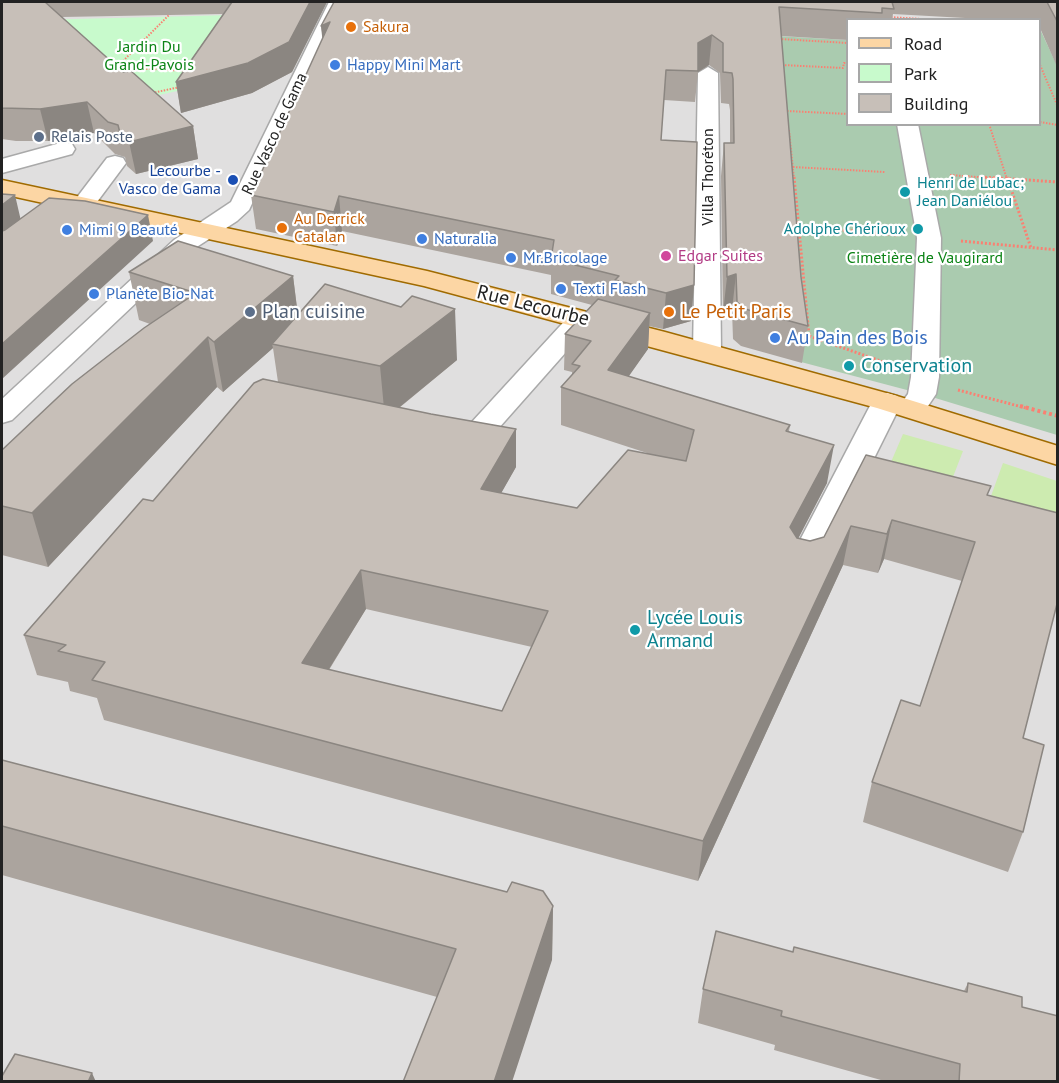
<!DOCTYPE html>
<meta charset="utf-8">
<style>
body{margin:0}
#map{position:relative;width:1059px;height:1083px;overflow:hidden;background:#f2efe9;font-family:"PT Sans",sans-serif}
canvas{display:block}
.frame{position:absolute;inset:0;border:3px solid #222;pointer-events:none}
.legend{position:absolute;left:846px;top:18px;width:195px;height:108px;box-sizing:border-box;background:#fff;border:2px solid #a7a7a7;margin:0;padding:8px 10px;list-style:none;font-size:18px;color:#222}
.legend li{display:flex;align-items:center;gap:12px;height:30px}
.legend b{width:30px;border:2px solid #a7a7a7}
</style>
<div id="map">
<canvas width="1059" height="1083"></canvas>
<div class="frame"></div>
<ul class="legend">
<li><b style="height:8px;background:#fcd6a4"></b>Road</li>
<li><b style="height:16px;background:#c8facc"></b>Park</li>
<li><b style="height:16px;background:#c7bfb8"></b>Building</li>
</ul>
</div>
<script>
const g = document.querySelector('canvas').getContext('2d');
g.lineJoin = 'round';
function fill(path, color) { g.fillStyle = color; g.fill(path, 'evenodd'); }
const poly = rows => new Path2D(rows.map(r => 'M' + r).join(''));
function strokePath(path, color, width, dash) { g.strokeStyle = color; g.lineWidth = width; g.lineCap = dash ? 'butt' : 'round'; g.setLineDash(dash || []); g.stroke(path); }
function label(font, color, halo, rows, align = 'center') {
  g.font = font + ' "PT Sans",sans-serif'; g.lineWidth = 4.5; g.setLineDash([]); g.textBaseline = 'middle'; g.strokeStyle = halo; g.fillStyle = color; for (const [text, x, y, turn = 0] of rows) {
    g.save(); g.translate(x, y); g.rotate((+turn || 0) * Math.PI / 180); g.textAlign = isNaN(turn) ? turn : align; if (halo) g.strokeText(text, 0, 0); g.fillText(text, 0, 0); g.restore();
  }
}
fill(poly([
 [2,2,1057,2,1057,1081,2,1081],
 [848,20,1040,20,1040,124,848,124]
]), '#e0dfdf');
fill(poly([
 [903,434,963,451,946,495,885,476],
 [1003,463,1057,481,1057,530,987,507]
]), '#cdebb0');
fill(poly([
 [1040,29,1058,68,1057,435,922,394,801,362,776,36,847,40,848,124,1040,124]
]), '#aacbaf');
fill(poly([
 [232,15,195,87,137,100,36,20]
]), '#c8facc');
const minor = poly([
 [329,2,347,2,249,210,237,221,192,250,12,420,2,423,2,399,174,240,231,202,329,2],
 [708,67,718,73,721,352,717,358,707,360,697,358,693,352,698,73,708,67],
 [897,124,918,124,941,238,939,377,936,394,922,415,912,418,902,415,898,410,820,567,815,575,803,578,791,575,786,567,872,402,877,396,887,393,897,396,902,402,900,405,908,394,911,377,917,238,897,124],
 [64,142,72,144,75,149,72,154,2,173,2,159,64,142],
 [115,156,123,158,126,163,91,210,75,210,71,205,75,200,107,158,115,156],
 [581,311,590,313,594,319,590,325,490,438,446,444,435,441,431,435,435,429,470,424,572,313,581,311]
]);
const major = poly([
 [2,180,427,271,665,332,897,396,1058,446,1058,465,877,408,424,286,2,194,2,180]
]);
strokePath(minor, '#a9a9a9', 3);
strokePath(major, '#a06b00', 3);
strokePath(poly([
 [175,2,170,14,117,67,186,71],
 [888,17,938,20],
 [780,42,779,39,848,43],
 [782,65,843,68,844,63,848,63],
 [1040,65,1058,107],
 [152,93,180,87],
 [787,111,848,114],
 [1040,122,1058,125],
 [989,124,1007,179],
 [789,130,794,179],
 [793,167,885,172],
 [950,175,1004,179]
]), '#fa8072', 2, [1.5, 1.5]);
strokePath(poly([
 [794,177,809,336,892,365],
 [981,177,1058,182],
 [1007,177,1031,248],
 [799,226,897,235],
 [961,241,1058,250],
 [958,390,1026,408]
]), '#fa8072', 3, [2, 2]);
strokePath(poly([
 [1020,406,1058,416]
]), '#fa8072', 4, [3, 3]);
fill(minor, '#fff');
fill(major, '#fcd6a4');
fill(poly([
 [2,2,327,2,292,72,252,93,181,113,176,82,223,14,62,17,123,72,193,126,198,159,136,174,127,166,125,157,115,154,94,133,48,141,16,141,2,139],
 [334,2,1058,2,1058,69,1040,28,1040,20,1001,20,893,14,892,20,848,20,848,40,781,36,801,277,808,326,802,363,741,346,733,339,732,310,723,313,721,176,724,143,730,143,730,110,729,104,721,103,720,73,709,65,698,72,695,102,664,100,661,140,694,285,691,321,663,329,649,326,648,349,628,376,790,425,789,431,827,483,798,538,810,541,824,537,866,455,988,495,1058,513,1058,607,1056,607,1023,738,1023,832,1008,872,863,822,872,782,920,706,962,581,884,559,878,573,843,565,698,881,104,720,97,698,70,691,68,682,37,675,24,635,153,501,278,382,273,348,223,392,217,387,48,567,2,555,2,450,150,324,139,320,129,272,293,276,298,315,457,360,399,408,431,414,516,429,516,467,501,493,577,508,647,453,561,425,561,387,572,375,572,372,564,370,565,334,592,305,551,294,551,275,342,231,337,246,256,229,251,195,323,38,321,26],
 [366,609,532,647,502,711,329,670],
 [2,760,507,892,553,906,552,960,437,997,2,875],
 [793,952,964,991,968,983,1022,1007,1058,1082,888,1082,774,1050,775,1045,698,1023,703,989]
]), '#aba49e');
fill(poly([
 [310,2,327,2,292,72,252,93,181,113,176,82],
 [330,22,324,55,321,26],
 [712,35,709,65,698,72,698,43],
 [87,102,94,133,48,141,40,109],
 [193,126,198,159,136,174,129,142],
 [15,195,21,221,2,236,2,205],
 [339,196,342,231,337,246,334,212],
 [148,215,153,241,2,379,2,344],
 [736,274,732,310,723,313,727,277],
 [293,276,299,325,272,344,273,348,223,392,214,342],
 [694,285,691,321,663,329,666,293],
 [455,309,457,360,385,419,380,366],
 [650,313,648,349,610,403,608,370],
 [208,337,217,387,48,567,32,513],
 [516,429,516,467,482,527,481,489],
 [834,445,827,483,784,566,790,527],
 [892,520,884,559,878,573,887,534],
 [851,526,843,565,698,881,703,841],
 [361,570,366,609,308,703,302,663],
 [553,906,552,960,512,1082,494,1082],
 [92,1073,96,1082,88,1082]
]), '#8b8681');
const building = poly([
 [2,2,45,2,123,72,131,71,193,126,129,142,120,133,118,125,108,122,87,102,40,109,2,108,2,2],
 [232,2,310,2,289,42,248,63,176,82,232,2],
 [334,2,892,2,894,9,882,8,882,13,779,7,801,277,808,326,745,309,737,302,736,274,727,277,724,143,734,143,733,79,732,73,723,72,723,43,712,35,698,43,698,71,666,70,661,140,697,142,694,285,666,293,615,280,619,276,551,259,554,240,339,196,334,212,251,195,330,22,321,26,334,2],
 [1047,2,1058,2,1058,23,1047,2],
 [2,194,15,195,2,205,2,194],
 [49,198,85,201,148,215,2,344,2,231,5,230,49,198],
 [178,241,293,276,214,342,208,337,32,513,2,506,2,450,72,384,144,328,196,293,129,272,178,241],
 [325,284,401,307,412,296,455,309,380,366,272,344,325,284],
 [598,299,650,313,608,370,790,425,786,431,834,445,790,527,797,538,810,541,824,537,866,455,991,486,987,495,1058,513,1058,600,1023,738,1044,745,1023,832,872,782,901,700,920,706,975,542,892,520,887,534,851,526,703,841,92,680,105,662,58,651,66,645,24,635,143,499,153,501,254,383,263,379,431,414,516,429,481,489,577,508,628,450,686,461,694,430,561,387,580,366,572,364,591,341,565,334,598,299],
 [361,570,548,611,502,711,302,663,361,570],
 [2,760,507,892,512,882,543,891,553,906,494,1082,403,1082,456,949,2,826,2,760],
 [716,931,793,952,794,947,967,992,968,983,1022,997,1022,1007,1058,1016,1058,1082,959,1082,960,1064,781,1016,782,1011,703,989,716,931],
 [15,1054,92,1073,88,1082,2,1082,2,1076,15,1054]
]);
fill(building, '#c7bfb8');
strokePath(building, '#8b8681', 1.5);
for (const [x, y, r, color] of [
 [351,27,6,"#e8710a"],
 [335,65,6,"#3f7fe0"],
 [39,137,6,"#5c6f8a"],
 [233,180,6,"#1a4fb4"],
 [905,192,6,"#0f9aa8"],
 [282,228,6,"#e8710a"],
 [918,229,6,"#0f9aa8"],
 [67,230,6,"#3f7fe0"],
 [422,239,6,"#3f7fe0"],
 [666,256,6,"#d1479c"],
 [511,258,6,"#3f7fe0"],
 [561,289,6,"#3f7fe0"],
 [94,294,6,"#3f7fe0"],
 [250,312,6,"#5c6f8a"],
 [669,312,6,"#e8710a"],
 [775,338,6,"#3f7fe0"],
 [849,366,6,"#0f9aa8"],
 [635,630,6,"#0f9aa8"]
]) { const dot = new Path2D(); dot.arc(x, y, r, 0, 2 * Math.PI); g.fillStyle = color; g.fill(dot); strokePath(dot, '#fff', 2); }
label('16px', '#c56008', '#fff', [
 ["Sakura",363,27],
 ["Au Derrick",294,219],
 ["Catalan",294,237]
], 'left');
label('16px', '#0c8416', '#fff', [
 ["Jardin Du",149,47],
 ["Grand-Pavois",149,65],
 ["Cimetière de Vaugirard",925,258]
]);
label('16px', '#366cbe', '#fff', [
 ["Happy Mini Mart",347,65],
 ["Mimi 9 Beauté",79,230],
 ["Naturalia",434,239],
 ["Mr.Bricolage",523,258],
 ["Texti Flash",573,289],
 ["Planète Bio-Nat",106,294]
], 'left');
label('16px', '#222', '#fff', [
 ["Rue Vasco de Gama",275,134,-65],
 ["Villa Thoréton",708,177,-90]
]);
label('16px', '#4e5e75', '#fff', [
 ["Relais Poste",51,137]
], 'left');
label('16px', '#164399', '#fff', [
 ["Lecourbe -",221,171],
 ["Vasco de Gama",221,189]
], 'right');
label('16px', '#0d838f', '#fff', [
 ["Henri de Lubac;",917,183],
 ["Jean Daniélou",917,201],
 ["Adolphe Chérioux",906,229,"right"]
], 'left');
label('16px', '#b23c85', '#fff', [
 ["Edgar Suites",678,256]
], 'left');
label('20px', '#222', '#fff', [
 ["Rue Lecourbe",533,306,14]
]);
label('20px', '#4e5e75', '#fff', [
 ["Plan cuisine",262,312]
], 'left');
label('20px', '#c56008', '#fff', [
 ["Le Petit Paris",681,312]
], 'left');
label('20px', '#366cbe', '#fff', [
 ["Au Pain des Bois",787,338]
], 'left');
label('20px', '#0d838f', '#fff', [
 ["Conservation",861,366],
 ["Lycée Louis",647,618],
 ["Armand",647,641]
], 'left');
</script>
